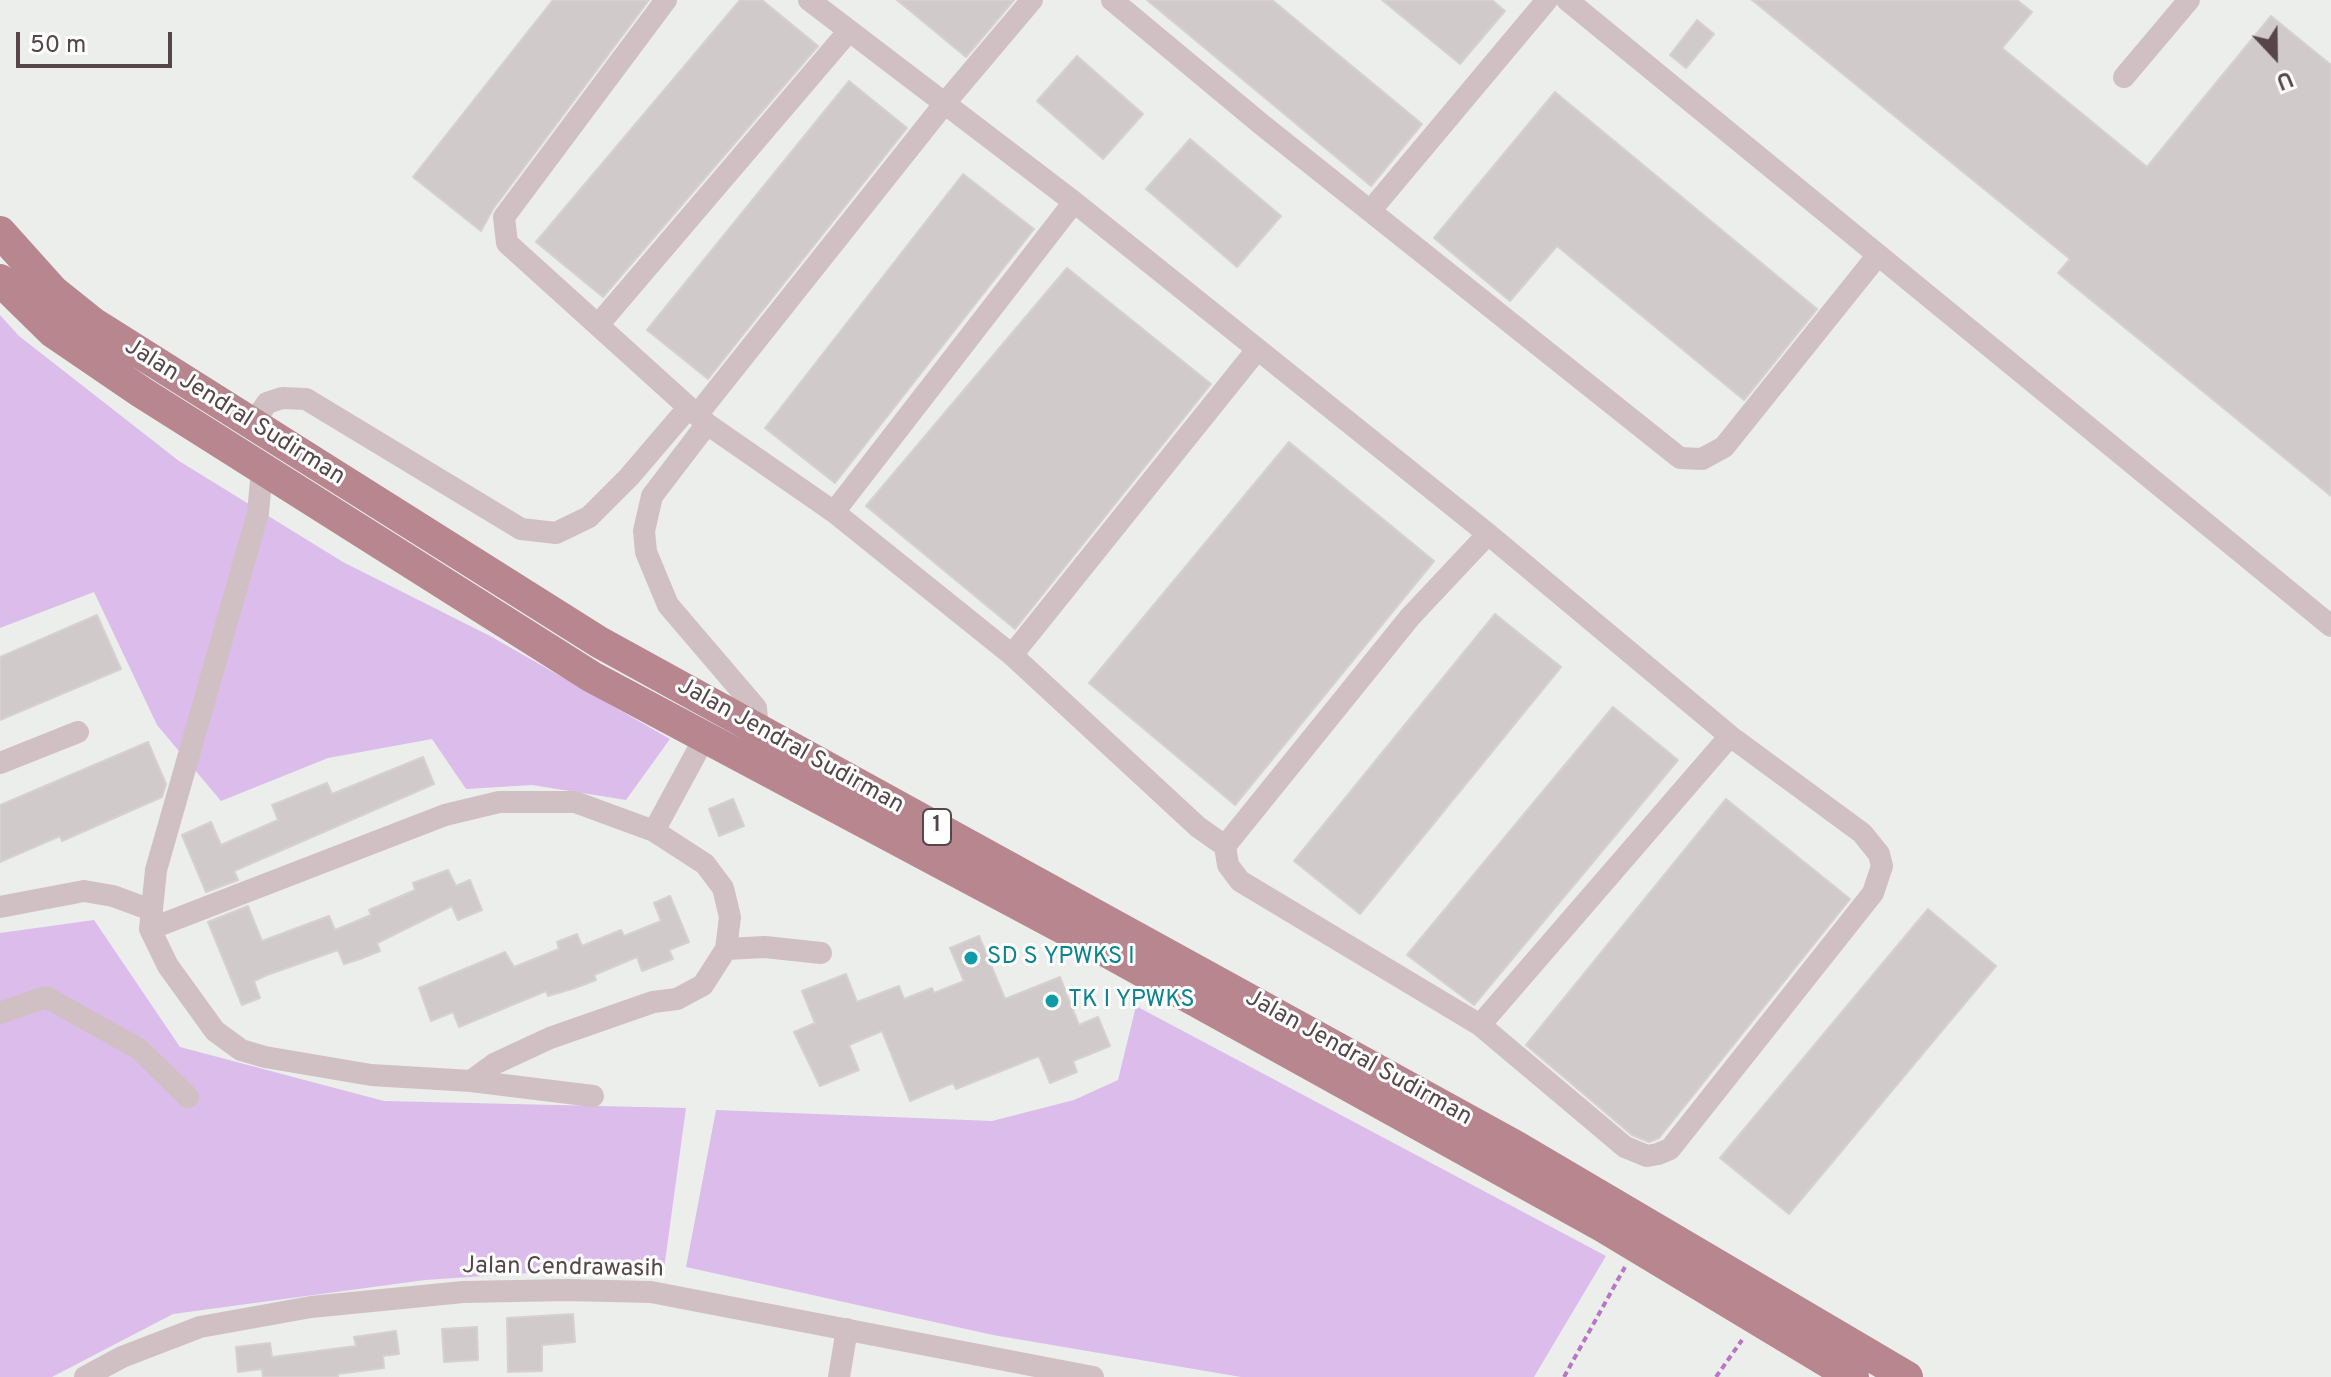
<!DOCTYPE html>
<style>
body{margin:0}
#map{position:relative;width:2331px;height:1377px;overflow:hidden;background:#eceeec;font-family:Overpass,sans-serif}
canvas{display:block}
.north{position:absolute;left:2235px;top:16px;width:80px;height:80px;-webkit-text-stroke:6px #fff;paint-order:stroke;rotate:158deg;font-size:22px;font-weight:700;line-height:32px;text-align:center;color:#574649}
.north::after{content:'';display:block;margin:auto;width:28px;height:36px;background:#574649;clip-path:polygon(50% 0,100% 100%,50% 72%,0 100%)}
.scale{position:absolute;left:16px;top:32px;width:156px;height:36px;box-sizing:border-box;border:4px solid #574649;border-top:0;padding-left:10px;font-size:24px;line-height:28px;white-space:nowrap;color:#574649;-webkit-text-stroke:6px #fff;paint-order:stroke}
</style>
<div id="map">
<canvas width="2331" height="1377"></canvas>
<div class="north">U</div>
<div class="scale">50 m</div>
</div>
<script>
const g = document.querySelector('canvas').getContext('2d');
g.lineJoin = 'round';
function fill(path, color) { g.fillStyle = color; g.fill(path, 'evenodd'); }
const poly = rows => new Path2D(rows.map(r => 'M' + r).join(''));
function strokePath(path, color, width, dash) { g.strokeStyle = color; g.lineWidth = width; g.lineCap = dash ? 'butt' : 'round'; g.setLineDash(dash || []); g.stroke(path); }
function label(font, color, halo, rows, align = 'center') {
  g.font = font + ' Overpass,sans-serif'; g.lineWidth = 6; g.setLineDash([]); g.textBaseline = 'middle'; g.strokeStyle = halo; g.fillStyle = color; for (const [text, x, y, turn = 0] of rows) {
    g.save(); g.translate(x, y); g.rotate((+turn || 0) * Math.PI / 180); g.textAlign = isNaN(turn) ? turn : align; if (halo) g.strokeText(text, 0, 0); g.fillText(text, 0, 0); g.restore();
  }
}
fill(poly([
 [0,315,19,336,179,461,343,562,492,637,670,739,626,800,532,785,466,789,432,739,328,758,221,801,157,725,94,592,0,628],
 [94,920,180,1047,384,1101,686,1108,664,1269,576,1270,425,1280,173,1314,52,1377,0,1377,0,933],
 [1136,1006,1606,1256,1534,1377,1241,1377,993,1335,686,1267,716,1110,992,1121,1074,1100,1118,1080]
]), '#dcbcea');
const building = poly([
 [553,0,649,0,493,209,481,231,413,177,553,0],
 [740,0,762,0,818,46,603,297,536,242,740,0],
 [897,0,1014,0,966,57,897,0],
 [1147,0,1272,0,1422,124,1371,186,1147,0],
 [1382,0,1492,0,1505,11,1460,64,1382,0],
 [1752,0,2017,0,2032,12,2002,48,2147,167,2271,16,2331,65,2331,496,2058,273,2070,259,1752,0],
 [1697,20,1714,34,1686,68,1670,55,1697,20],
 [1077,56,1143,114,1103,159,1037,101,1077,56],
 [849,81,907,128,708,379,647,330,849,81],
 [1555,92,1817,309,1744,400,1557,246,1510,301,1434,238,1555,92],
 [1190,139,1281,216,1237,267,1146,189,1190,139],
 [963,174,1034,229,835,483,765,428,963,174],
 [1067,268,1211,384,1015,629,866,506,1067,268],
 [1289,442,1434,561,1235,805,1089,683,1289,442],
 [1495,614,1561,667,1360,914,1294,861,1495,614],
 [97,615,121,669,0,720,0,657,97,615],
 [1613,707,1678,760,1474,1005,1407,955,1613,707],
 [148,742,166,784,162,797,62,841,60,836,0,862,0,805,148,742],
 [423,757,434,784,234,871,238,880,206,892,182,835,211,822,221,845,278,820,272,805,327,783,332,794,423,757],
 [733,799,744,826,719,836,709,809,733,799],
 [1726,799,1850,899,1659,1138,1649,1142,1632,1135,1526,1045,1726,799],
 [448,870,456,886,470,880,482,910,458,920,452,906,377,943,380,951,360,959,344,964,338,950,267,975,254,981,260,998,242,1005,208,922,248,906,262,941,329,916,335,930,371,915,369,910,415,890,413,883,448,870],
 [670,896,689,942,669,950,673,959,642,971,637,957,594,975,596,980,575,988,548,996,546,991,459,1027,453,1012,431,1021,419,988,505,952,514,967,559,949,557,942,577,934,582,946,621,930,624,936,661,921,654,903,670,896],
 [1928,909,1996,966,1789,1214,1720,1158,1928,909],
 [979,936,1005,999,1060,977,1079,1025,1098,1017,1110,1046,1073,1061,1077,1072,1050,1083,1039,1056,956,1089,953,1083,910,1101,882,1031,849,1045,859,1070,820,1086,794,1032,815,1023,802,991,846,974,857,1002,899,986,904,999,932,988,934,993,964,981,950,948,979,936],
 [573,1314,575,1342,542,1345,542,1371,508,1372,507,1318,573,1314],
 [477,1327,478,1360,444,1362,442,1329,477,1327],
 [396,1331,399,1354,383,1356,384,1368,338,1374,338,1377,263,1377,262,1369,238,1372,236,1347,270,1343,272,1357,356,1346,354,1337,396,1331]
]);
fill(building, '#d0caca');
strokePath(building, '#d7d0d0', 2);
strokePath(poly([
 [1564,1377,1625,1267],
 [1716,1377,1742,1340]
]), '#b777c5', 4, [6, 4]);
strokePath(poly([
 [666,0,504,217,507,243,707,424,834,512,1012,655,1198,827,1225,846],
 [809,0,1074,202,1488,534,1730,736,1862,833,1879,854,1882,866,1873,893,1670,1149,1658,1154,1647,1156,1625,1147,1480,1025,1240,881,1228,865,1225,846,1410,617,1488,534],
 [1112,0,1261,124,1680,458,1702,459,1724,447,1878,255],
 [1567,0,2331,626],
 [2124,77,2189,0],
 [1371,210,1547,0],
 [598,325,848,32],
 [697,415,945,103,1032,0],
 [707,424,652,496,644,531,646,552,668,605,756,708,758,731],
 [251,426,267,403,282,398,306,399,521,529,556,533,589,517,629,477,688,408],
 [262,470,258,513,156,870,150,929,168,966,215,1031,241,1050,265,1057,371,1075,471,1081,593,1096],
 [834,512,1074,202],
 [1012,655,1256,351],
 [0,763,78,732],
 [654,831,705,737],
 [0,907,84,891,113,896,151,910],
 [150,929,445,815,499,802,575,802,654,831,705,864,723,888,730,917,726,949],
 [0,1013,46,997,139,1049,188,1097],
 [1480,1025,1730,736],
 [471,1081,494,1064,550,1038,653,1002,677,999,703,985,726,949,765,947,821,953],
 [85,1377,122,1357,200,1327,311,1307,463,1292,567,1290,651,1292,1093,1377],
 [839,1377,847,1329]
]), '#d0c0c3', 22);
strokePath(poly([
 [0,232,53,291,93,323,599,642,1515,1146,1907,1377],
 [0,280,53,332,141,392,592,677,1102,949,1604,1227,1853,1377]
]), '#b7868f', 32);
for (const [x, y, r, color] of [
 [971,958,8,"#0f9aa8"],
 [1052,1001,8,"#0f9aa8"]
]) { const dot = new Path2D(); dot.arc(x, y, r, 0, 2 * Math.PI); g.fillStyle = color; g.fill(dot); strokePath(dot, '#fff', 3); }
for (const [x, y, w] of [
 [937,827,28]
]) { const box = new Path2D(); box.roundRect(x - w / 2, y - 18, w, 36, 6); g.fillStyle = '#fff'; g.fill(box); strokePath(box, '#574649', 2); }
label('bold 22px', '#574649', null, [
 ["1",937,827]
]);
label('24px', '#574649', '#fff', [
 ["Jalan Jendral Sudirman",234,413,32],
 ["Jalan Jendral Sudirman",790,747,29],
 ["Jalan Jendral Sudirman",1358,1059,29],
 ["Jalan Cendrawasih",563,1269,1]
]);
label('24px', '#0d838f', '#fff', [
 ["SD S YPWKS I",987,958],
 ["TK I YPWKS",1068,1001]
], 'left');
</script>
